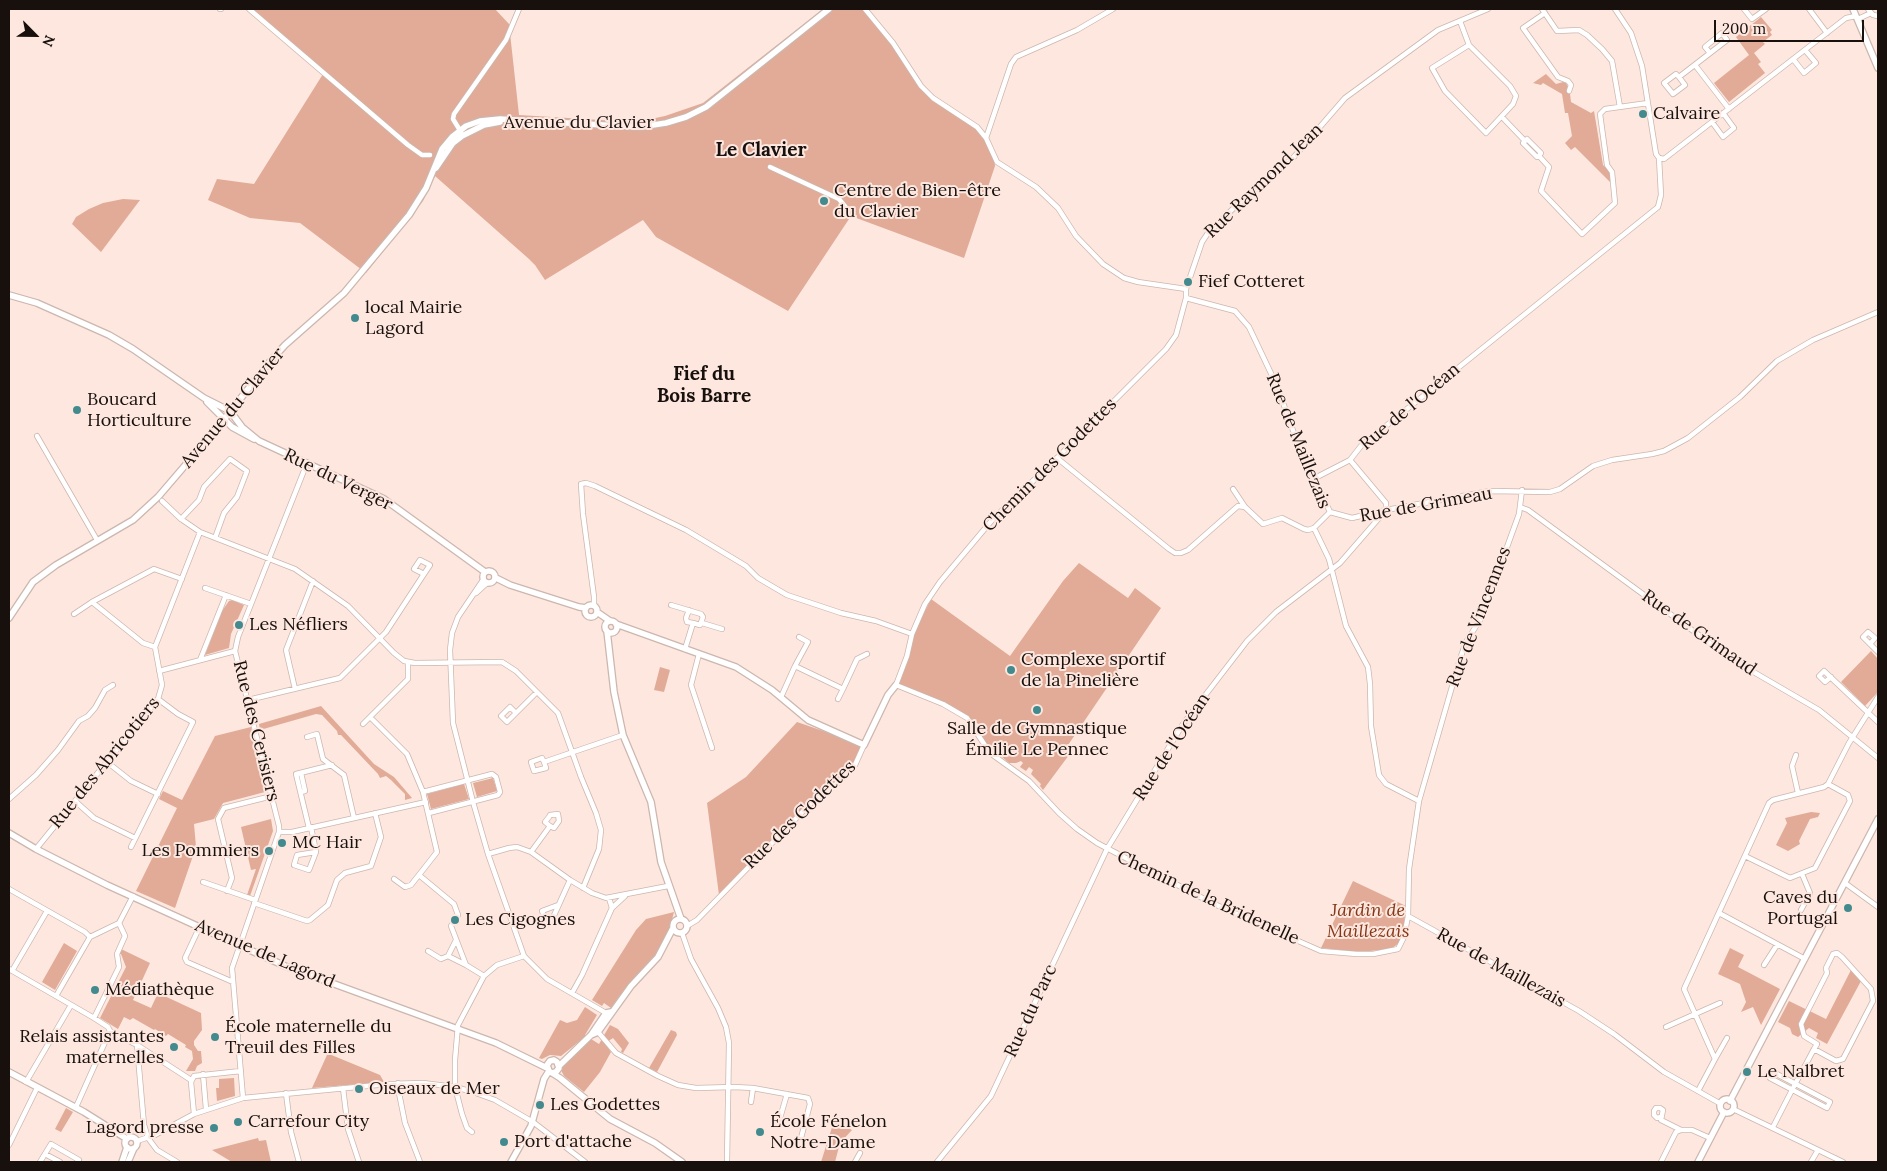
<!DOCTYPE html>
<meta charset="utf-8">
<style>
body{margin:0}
#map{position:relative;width:1887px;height:1171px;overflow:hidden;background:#fde7df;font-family:Lora,serif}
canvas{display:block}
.frame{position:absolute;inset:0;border:10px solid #17100d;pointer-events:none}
.north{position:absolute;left:10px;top:10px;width:50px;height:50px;-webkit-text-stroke:4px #fde7df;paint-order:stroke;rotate:113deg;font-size:14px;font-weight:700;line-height:20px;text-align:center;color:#17100d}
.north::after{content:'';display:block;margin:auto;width:18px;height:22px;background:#17100d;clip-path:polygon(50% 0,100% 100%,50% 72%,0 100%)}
.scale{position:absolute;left:1714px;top:20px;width:150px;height:22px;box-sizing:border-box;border:2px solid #17100d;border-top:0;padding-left:6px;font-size:15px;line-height:18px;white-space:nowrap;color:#17100d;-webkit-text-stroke:4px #fde7df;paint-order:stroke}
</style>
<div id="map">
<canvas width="1887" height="1171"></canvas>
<div class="frame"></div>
<div class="north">N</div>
<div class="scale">200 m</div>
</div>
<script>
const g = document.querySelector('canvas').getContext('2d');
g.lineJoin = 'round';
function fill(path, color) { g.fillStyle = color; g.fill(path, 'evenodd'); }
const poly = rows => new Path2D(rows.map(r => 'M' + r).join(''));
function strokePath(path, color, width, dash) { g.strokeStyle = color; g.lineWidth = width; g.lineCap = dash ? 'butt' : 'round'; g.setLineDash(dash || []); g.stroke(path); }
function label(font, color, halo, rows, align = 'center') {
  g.font = font + ' Lora,serif'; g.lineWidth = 4; g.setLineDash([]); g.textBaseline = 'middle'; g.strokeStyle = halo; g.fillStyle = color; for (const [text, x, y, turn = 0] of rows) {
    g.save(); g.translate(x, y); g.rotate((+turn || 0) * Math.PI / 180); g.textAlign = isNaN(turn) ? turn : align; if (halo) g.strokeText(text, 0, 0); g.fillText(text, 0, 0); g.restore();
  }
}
fill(poly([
 [248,9,495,9,509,24,519,115,617,121,646,120,665,116,703,103,823,9,865,9,893,43,913,77,933,98,977,127,993,152,995,166,964,258,851,216,788,311,656,237,643,220,545,280,535,265,529,259,435,176,423,201,366,273,300,223,250,218,208,200,217,179,254,184,323,74],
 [1761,17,1772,30,1770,32,1772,35,1763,42,1765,44,1754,53,1761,62,1758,64,1765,73,1729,102,1714,83,1749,55,1736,37],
 [1546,74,1556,84,1563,82,1566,83,1568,87,1567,92,1570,94,1571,102,1591,113,1594,111,1603,165,1610,172,1610,182,1575,147,1571,150,1565,143,1572,136,1568,113,1565,113,1562,94,1543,83,1541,85,1533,83],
 [123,199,140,200,101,252,72,224,76,217,89,209,103,203],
 [1079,563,1128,598,1135,588,1161,608,1064,751,1069,755,1043,790,1040,786,1041,784,1031,774,1033,770,1029,767,1026,771,1020,767,1023,763,1021,761,1016,763,1009,763,987,744,979,733,984,725,982,723,980,725,944,702,898,684,913,634,931,599,1010,656,1063,581],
 [232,600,244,605,231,634,229,648,205,655,222,611,229,601],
 [1871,651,1878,659,1878,692,1865,706,1841,682],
 [660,667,670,670,664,692,654,690],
 [321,706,374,764,394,777,412,798,405,800,405,794,391,780,386,776,380,778,378,774,341,735,338,735,337,731,322,715,316,714,260,730,259,724],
 [797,722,864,745,855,765,839,782,812,802,719,895,707,803,746,777],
 [251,727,265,792,223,803,214,819,194,824,196,847,175,908,136,891,177,808,159,799,163,791,182,800,215,736],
 [493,778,497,791,477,797,473,783],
 [464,784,469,799,431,809,427,794],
 [1811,812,1820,813,1818,817,1810,819,1799,841,1800,844,1788,851,1776,845,1787,823,1785,818],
 [271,819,273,831,250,896,247,895,256,869,251,870,241,827],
 [1353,881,1406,906,1403,934,1399,943,1391,949,1359,952,1321,948],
 [674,912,669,931,655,957,620,995,611,1008,604,1003,602,1006,592,1000,636,930,646,919],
 [64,943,77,951,55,990,42,982],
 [1730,948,1744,955,1738,967,1780,989,1761,1025,1753,1007,1741,1012,1746,1002,1740,984,1718,974],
 [121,949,150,963,133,1000,151,1008,158,993,201,1013,202,1030,194,1041,194,1045,198,1051,201,1051,202,1063,197,1066,195,1071,186,1071,193,1059,192,1051,185,1047,186,1045,168,1034,166,1036,155,1029,154,1030,133,1018,130,1020,124,1017,118,1029,100,1018,126,967,121,954,118,954],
 [1851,970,1861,981,1827,1044,1816,1038,1818,1033,1809,1028,1798,1037,1792,1034,1790,1028,1778,1022,1789,1001,1826,1019],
 [585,1007,597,1015,585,1035,586,1036,561,1056,550,1055,542,1059,539,1058,560,1020,567,1023,577,1020],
 [610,1025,618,1029,629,1043,623,1053,621,1052,622,1049,613,1038,607,1042,603,1037],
 [671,1030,676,1032,677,1035,657,1072,649,1068],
 [591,1039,599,1044,602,1039,611,1052,600,1072,584,1092,564,1076,561,1070,565,1062],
 [329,1054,380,1075,384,1082,312,1088,327,1055],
 [234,1078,235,1096,217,1101,216,1088,219,1088,219,1079],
 [66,1108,73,1112,61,1132,55,1129],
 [834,1121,852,1130,840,1143,835,1162,821,1162],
 [258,1138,259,1141,266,1140,271,1162,232,1162,212,1150]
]), '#e1ab97');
const minor = poly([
 [220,9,221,9],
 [249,9,408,145,422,155,430,155],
 [865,9,893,43,921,86,933,98,977,127,986,138,997,162,1036,187,1058,208,1076,236,1103,264,1124,278,1138,282,1186,289,1186,298,1235,311,1249,327,1277,386,1295,436,1330,512,1314,528,1329,559,1346,626,1368,667,1370,684,1371,726,1379,775,1386,784,1419,801,1409,869,1408,916,1579,1011,1614,1034,1664,1072,1721,1104],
 [1542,9,1557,31,1579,30,1587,35,1602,49,1612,61,1620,107],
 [1744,9,1752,19,1766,9],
 [1809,9,1827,33],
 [1868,9,1873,15,1878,16],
 [1545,13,1523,28,1558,77,1568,81,1571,85,1569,91],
 [1858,19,1871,13],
 [1460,21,1469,45,1510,86,1516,96,1513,104,1486,133,1445,91,1432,68,1469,45],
 [1793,59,1804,73,1816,63,1805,50],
 [1695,65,1729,109],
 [1679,77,1685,85,1673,94,1664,83,1676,74,1679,77,1727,40,1722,33,1705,47,1710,53],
 [1502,117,1525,141,1527,139,1541,153,1539,156,1549,167,1541,191,1582,234,1615,203,1612,172,1607,165,1600,114,1605,109,1648,103],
 [1712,122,1723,137,1734,128,1723,113],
 [461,132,453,119,454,114,506,40,519,9],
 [986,138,1011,64,1016,57,1077,30,1113,9],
 [1525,141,1523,143,1537,157,1539,156],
 [1659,158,1664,159,1846,18,1856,16],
 [770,167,839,199,848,210],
 [1186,289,1202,242,1208,233,1240,202,1293,158,1345,98,1438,30,1488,9],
 [1186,298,1176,335,1166,349,1057,458,993,519,940,582,925,604,912,634,907,656,896,685,943,704,967,718,990,753,1029,781,1059,813,1077,829,1097,843,1212,903,1321,951,1357,954,1373,954,1398,949,1404,937,1408,916],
 [37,436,97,540],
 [1057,458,1169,549,1175,553,1181,553,1188,550,1238,506,1245,507],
 [1315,478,1350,460],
 [1233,489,1245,507,1263,524,1282,518,1304,529,1308,530,1314,528],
 [162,501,181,519,200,532,295,569,348,606,394,653,404,661,415,663,502,662,516,671,558,713,581,777,596,813,601,830,599,849,583,888],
 [1520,507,1528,510,1733,660,1819,710,1878,758],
 [1330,512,1352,518,1386,510,1490,491,1550,492,1560,489,1593,466,1612,460,1652,454,1664,451,1688,438,1740,397,1777,361,1813,340,1878,312],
 [181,519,199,500,204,487,230,459,247,471,237,497,224,513,215,538],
 [483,580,458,617,452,633,450,650,453,723,473,802,488,854,524,956,547,979,606,1013],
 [205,588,251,604],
 [476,593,487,583],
 [92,602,143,643,155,647],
 [671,605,701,614,703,617,700,625,693,623,685,649],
 [594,606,594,597,583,514,581,484,586,483,595,486,686,530,746,566,758,578,787,595,841,613,876,621,912,634],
 [689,610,686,618,687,622,693,623],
 [74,614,92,602,154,569,182,579],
 [702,623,722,629],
 [1870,644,1875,638,1868,632,1863,637,1878,652],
 [699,654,691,685,712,748],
 [200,660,226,595],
 [795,666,808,642,799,637],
 [159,671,235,651],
 [1831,677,1825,682,1819,676,1824,671,1878,722],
 [295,689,286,650,313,581],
 [781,697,795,666,843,689,857,659,867,654],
 [838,699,843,689],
 [248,700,340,678,386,632,424,574,430,565,420,560,414,569,424,574],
 [516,713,510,707,501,716,507,722,537,692],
 [370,717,407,754,423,792,437,852,411,885,405,887,394,879],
 [363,724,408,679,408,662],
 [307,737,317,734,323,759,344,775,354,818],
 [1796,755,1792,766,1798,793],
 [107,762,131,781,158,794],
 [544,762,546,768,534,771,531,762,542,758,544,762,623,735],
 [301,773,305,791,301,792],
 [423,792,492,774,496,777,500,792,498,795,429,813],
 [9,799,36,775,58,750,79,721,88,716,95,708,105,690,113,685],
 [75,801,94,818,135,838],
 [1419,801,1460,659,1466,642,1480,620,1486,605,1519,514,1522,490],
 [311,827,316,852,309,870,294,865,297,855,316,852],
 [309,828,296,774,332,765],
 [279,832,292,832,426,802],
 [131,847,193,722,178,714,158,699],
 [36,849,158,699,162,685,155,647,200,532],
 [531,852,550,826,554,828,559,821,558,814,550,815,549,817,545,822,550,826],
 [488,854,509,848,517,847,531,852,570,880,592,893,606,898,668,886],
 [1745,856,1790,878,1815,868,1850,801,1848,795,1828,784],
 [419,875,454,904,458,915,451,926,466,965,484,976],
 [203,882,255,900],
 [1845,883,1878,907],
 [9,889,85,932,90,937],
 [227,891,232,878,218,819,224,808,272,796],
 [254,903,307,921,310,920,328,905,337,880,345,873,371,866,381,837,375,813],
 [558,905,542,911,547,923,551,922,570,880],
 [612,908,625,896],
 [1801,910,1810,893,1802,874],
 [1719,913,1805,959],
 [200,926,185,958,187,962,233,982],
 [687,926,697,920,812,802,839,782,855,765,864,745],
 [682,933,691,959,718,1008,726,1027,729,1043,727,1162],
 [428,951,441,959,448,956,466,965],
 [448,956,456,940],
 [1764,965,1777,945],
 [9,969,94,1018,108,1027,110,1031,137,1045,191,1080],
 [12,971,47,911],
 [572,993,582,975,612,908,609,898],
 [56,996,90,937,119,923,133,896],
 [94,1018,119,967,117,954,125,936,119,923],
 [1666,1027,1720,1003],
 [598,1032,616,1053,658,1076,678,1085,696,1088,734,1087,753,1088,808,1098,810,1104,801,1138],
 [137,1045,144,1125,148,1138,157,1150,177,1162],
 [1715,1059,1727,1038],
 [1773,1072,1830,1102,1827,1108,1770,1078,1773,1072],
 [203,1074,206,1109],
 [26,1082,71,1005],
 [398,1083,399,1093,405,1123,420,1162],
 [343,1088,348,1129,359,1162],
 [1698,1091,1715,1059,1684,989,1769,803,1773,800,1824,787,1828,784,1849,743,1878,697],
 [286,1093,291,1132,299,1162],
 [243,1098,232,968,279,832,279,826,235,651,238,637,307,463],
 [751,1102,753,1088],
 [76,1107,110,1031],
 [1733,1109,1843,1162],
 [194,1114,191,1082,194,1076,241,1071],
 [776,1117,780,1118,787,1094],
 [1661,1117,1657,1118,1654,1115,1654,1111,1656,1108,1660,1108,1663,1110,1661,1120,1681,1130],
 [1772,1128,1774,1125,1792,1090,1814,1049,1817,1044,1804,1036,1801,1024,1827,973,1826,968,1833,954,1837,953,1842,957,1871,989,1873,1001,1843,1059,1836,1061,1814,1049],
 [472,1132,467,1128,462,1114,455,1087,455,1060,458,1025,484,976,497,965,524,956],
 [137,1141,155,1135,194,1114,243,1098,388,1084,423,1083,455,1087,473,1092,495,1100,533,1122,585,1162],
 [9,1145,37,1088],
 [45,1154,60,1162],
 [40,1162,51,1144,79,1160,77,1162],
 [855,1162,860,1153],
 [937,1162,991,1096,1107,849,1183,724,1247,641,1276,612,1340,563,1386,510,1386,503,1350,460,1361,446,1658,207,1661,195,1659,158,1656,154,1642,66,1631,33,1615,9],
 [1661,1162,1676,1132,1681,1130,1692,1130,1710,1138],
 [1811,1162,1818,1150]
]);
const tertiary = poly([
 [1853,9,1878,68],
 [512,120,640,127,666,123,686,117,706,107,829,9],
 [436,168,453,143,462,136,484,125,500,122],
 [9,295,37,303,109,335,133,349,204,398,230,411,242,427,259,441,384,499,485,572],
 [207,402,232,427,254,439],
 '483 577a6 6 0 1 1 12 0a6 6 0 1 1-12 0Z',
 [496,578,510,585,579,607,586,608],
 '585 611a6 6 0 1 1 12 0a6 6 0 1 1-12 0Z',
 [597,612,610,621],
 [9,618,33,582,56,565,133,520,158,497,218,427,267,365,285,345,344,293,409,215,426,188,442,149,452,137,466,126,480,121,500,119,515,120],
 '605 627a6 6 0 1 1 12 0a6 6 0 1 1-12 0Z',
 [616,624,736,667,772,690,808,720,864,745,888,695,896,685],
 [607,631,614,692,623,735,651,802,661,862,681,919],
 [9,833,36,849,107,885,285,966,496,1043,547,1068],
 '673 926a7 7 0 1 1 14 0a7 7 0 1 1-14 0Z',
 [591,1035,598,1032,631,986,658,957,673,928],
 [559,1066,591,1035,606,1013,611,1012],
 [9,1072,84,1112,127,1139],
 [552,1073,556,1072,559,1068,557,1062,554,1060,550,1061,547,1065,549,1071,560,1078,610,1119,655,1143,682,1162],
 '1720 1106a7 7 0 1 1 14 0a7 7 0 1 1-14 0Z',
 [1730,1101,1878,819],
 '125 1143a6 6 0 1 1 12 0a6 6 0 1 1-12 0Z',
 [122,1162,127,1147],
 [128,1162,134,1148],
 [511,1162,531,1126,544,1079,549,1071],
 [1698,1162,1724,1112]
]);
strokePath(minor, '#cbb7af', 6);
strokePath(tertiary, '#cbb7af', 8);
strokePath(minor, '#fff', 4.5);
strokePath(tertiary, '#fff', 5.5);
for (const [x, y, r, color] of [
 [1643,114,5,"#428a8e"],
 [824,201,5,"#428a8e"],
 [1188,282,5,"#428a8e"],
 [355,318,5,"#428a8e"],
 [77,410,5,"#428a8e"],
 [239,625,5,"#428a8e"],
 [1011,670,5,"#428a8e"],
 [1037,710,5,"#428a8e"],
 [282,843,5,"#428a8e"],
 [269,851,5,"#428a8e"],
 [1848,908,5,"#428a8e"],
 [455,920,5,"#428a8e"],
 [95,990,5,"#428a8e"],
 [215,1037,5,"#428a8e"],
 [174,1047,5,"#428a8e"],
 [1747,1072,5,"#428a8e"],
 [359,1089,5,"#428a8e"],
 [540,1105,5,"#428a8e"],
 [238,1122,5,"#428a8e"],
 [214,1128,5,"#428a8e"],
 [760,1132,5,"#428a8e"],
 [504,1142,5,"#428a8e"]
]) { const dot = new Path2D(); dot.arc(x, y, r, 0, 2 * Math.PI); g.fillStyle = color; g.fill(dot); strokePath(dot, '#fde7df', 2); }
label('18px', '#17100d', '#fde7df', [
 ["Calvaire",1653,114],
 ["Centre de Bien-être",834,191],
 ["du Clavier",834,212],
 ["Fief Cotteret",1198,282],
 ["local Mairie",365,308],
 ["Lagord",365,329],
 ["Boucard",87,400],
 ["Horticulture",87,421],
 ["Les Néfliers",249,625],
 ["Complexe sportif",1021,660],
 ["de la Pinelière",1021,681],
 ["Salle de Gymnastique",1037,729,"center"],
 ["Émilie Le Pennec",1037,750,"center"],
 ["MC Hair",292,843],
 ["Les Pommiers",259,851,"right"],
 ["Caves du",1838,898,"right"],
 ["Portugal",1838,919,"right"],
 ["Les Cigognes",465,920],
 ["Médiathèque",105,990],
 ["École maternelle du",225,1027],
 ["Treuil des Filles",225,1048],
 ["Relais assistantes",164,1037,"right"],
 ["maternelles",164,1058,"right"],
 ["Le Nalbret",1757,1072],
 ["Oiseaux de Mer",369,1089],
 ["Les Godettes",550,1105],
 ["Carrefour City",248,1122],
 ["École Fénelon",770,1122],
 ["Notre-Dame",770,1143],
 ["Lagord presse",204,1128,"right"],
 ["Port d'attache",514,1142]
], 'left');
label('18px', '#17100d', '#fde7df', [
 ["Avenue du Clavier",579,123],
 ["Rue Raymond Jean",1264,181,-44],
 ["Rue de l'Océan",1410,407,-40],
 ["Avenue du Clavier",233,408,-50],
 ["Rue de Maillezais",1298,441,68],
 ["Chemin des Godettes",1050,465,-45],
 ["Rue du Verger",338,480,26],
 ["Rue de Grimeau",1426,505,-10],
 ["Rue de Vincennes",1479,617,-69],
 ["Rue de Grimaud",1699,633,35],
 ["Rue des Cerisiers",256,731,76],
 ["Rue de l'Océan",1172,747,-57],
 ["Rue des Abricotiers",105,763,-51],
 ["Rue des Godettes",800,815,-44],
 ["Chemin de la Bridenelle",1208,898,25],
 ["Avenue de Lagord",265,954,23],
 ["Rue de Maillezais",1501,968,29],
 ["Rue du Parc",1031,1011,-65]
]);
label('italic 18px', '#843717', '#fde7df', [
 ["Jardin de",1368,911],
 ["Maillezais",1368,932]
]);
label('bold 19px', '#17100d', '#fde7df', [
 ["Le Clavier",761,151],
 ["Fief du",704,375],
 ["Bois Barre",704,397]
]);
</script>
